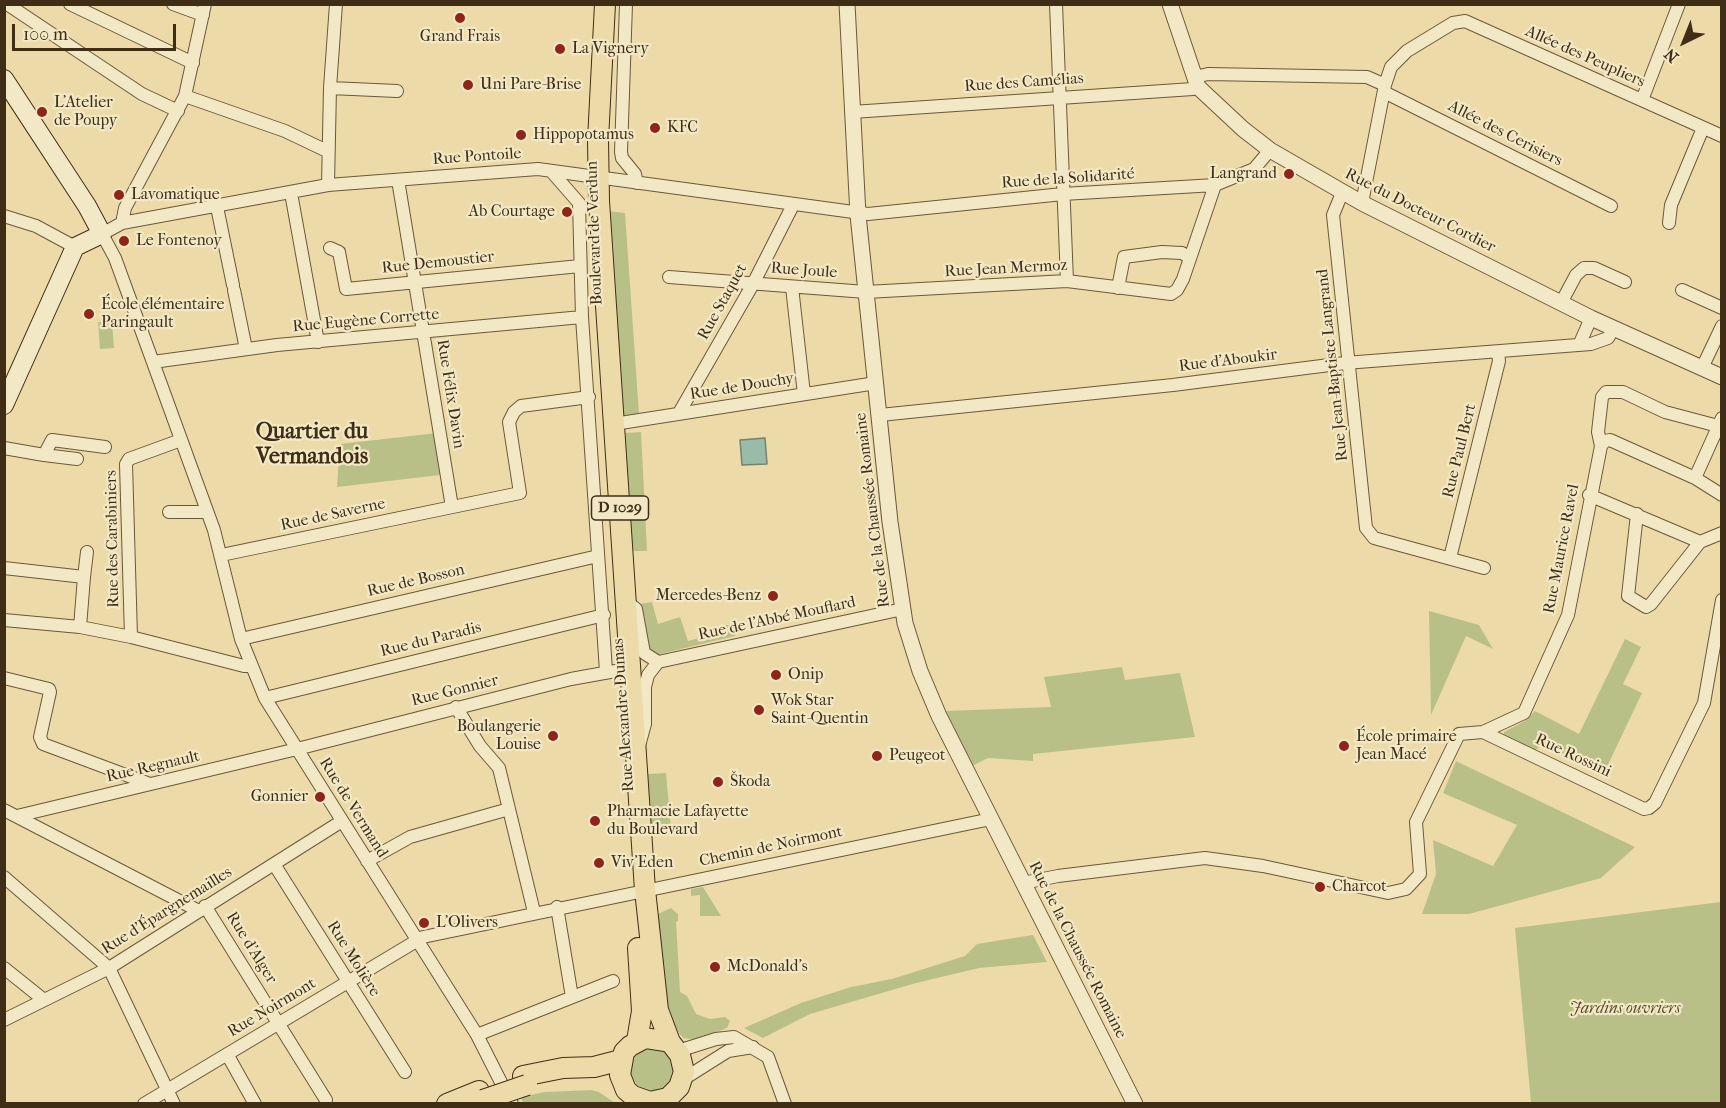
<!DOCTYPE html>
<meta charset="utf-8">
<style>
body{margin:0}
#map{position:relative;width:1726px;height:1108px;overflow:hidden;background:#ecdba8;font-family:"IM FELL French Canon",serif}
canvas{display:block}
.frame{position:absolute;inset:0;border:6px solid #3f2d16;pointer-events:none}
.north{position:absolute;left:1654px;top:12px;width:60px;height:60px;-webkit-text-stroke:4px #f3e8c6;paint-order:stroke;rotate:223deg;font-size:16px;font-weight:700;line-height:24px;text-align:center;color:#3f2d16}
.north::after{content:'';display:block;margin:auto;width:21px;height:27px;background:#3f2d16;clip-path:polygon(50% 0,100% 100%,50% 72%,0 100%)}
.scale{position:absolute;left:12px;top:24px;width:164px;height:27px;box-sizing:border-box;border:3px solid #3f2d16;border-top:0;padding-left:8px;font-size:18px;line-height:21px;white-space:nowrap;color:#3f2d16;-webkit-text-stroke:4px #f3e8c6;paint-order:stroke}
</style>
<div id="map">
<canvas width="1726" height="1108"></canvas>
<div class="frame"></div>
<div class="north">N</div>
<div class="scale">100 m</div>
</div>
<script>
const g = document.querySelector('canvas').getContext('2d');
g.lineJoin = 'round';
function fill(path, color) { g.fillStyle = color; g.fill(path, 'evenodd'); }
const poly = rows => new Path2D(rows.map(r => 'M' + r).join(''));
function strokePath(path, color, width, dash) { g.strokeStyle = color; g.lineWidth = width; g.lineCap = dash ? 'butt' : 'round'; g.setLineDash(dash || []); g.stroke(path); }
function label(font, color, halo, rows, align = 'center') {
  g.font = font + ' "IM FELL French Canon",serif'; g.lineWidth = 4.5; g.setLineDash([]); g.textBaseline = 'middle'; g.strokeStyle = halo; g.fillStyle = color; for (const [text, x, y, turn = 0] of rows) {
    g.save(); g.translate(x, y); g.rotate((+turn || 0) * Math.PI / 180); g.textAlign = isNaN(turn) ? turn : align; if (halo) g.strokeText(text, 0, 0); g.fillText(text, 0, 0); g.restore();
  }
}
fill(poly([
 [607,211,625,213,639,414,624,417],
 [98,322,112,322,114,348,100,349],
 [641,432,647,551,631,551,625,433],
 [437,433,440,475,337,487,340,444],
 [652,602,658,624,680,617,688,641,726,631,725,625,739,625,735,636,656,655,649,651,640,604],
 [1429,611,1479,625,1493,649,1466,636,1431,715],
 [1625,639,1641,647,1623,684,1642,693,1604,773,1542,745,1533,752,1504,738,1504,732,1525,721,1535,711,1579,734],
 [1122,667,1125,680,1180,673,1195,737,1033,754,1033,761,988,758,972,766,946,711,1051,707,1044,677],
 [1456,761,1635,847,1601,878,1469,914,1422,914,1436,874,1433,840,1493,866,1517,825,1443,793],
 [666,773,671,829,649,823,648,774],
 [703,887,721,916,700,916,700,895,691,896,691,889],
 [1721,902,1721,1103,1531,1103,1515,928],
 [671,908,678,914,678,921,676,922,680,992,687,996,696,1014,710,1019,725,1017,730,1021,727,1028,698,1040,683,1038,666,1016,658,914],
 [1033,935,1047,962,979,968,916,983,810,1014,763,1038,744,1028,801,1003,851,987,892,979,965,956,977,944],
 '630 1068a23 23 0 1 1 46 0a23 23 0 1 1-46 0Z',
 [591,1090,599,1092,615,1103,523,1103,521,1097,545,1092]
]), '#b8c088');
const water = poly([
 [765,438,767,464,742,465,740,440,765,438]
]);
fill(water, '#9ba');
strokePath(water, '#75826f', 1.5);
const minor = poly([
 [7,4,142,94,178,111],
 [70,4,193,63],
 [173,4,203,15],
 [626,4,621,152,622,158,635,174,637,183],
 [1056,4,1067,281],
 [1195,77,1208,74,1367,77,1385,85],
 [330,88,397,91],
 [1384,92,1611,206],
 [185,96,285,131,327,151],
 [1642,100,1679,4],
 [852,112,1193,89,1198,87],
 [551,171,579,203,582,317,606,671],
 [398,180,452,507],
 [328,185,330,88,336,4],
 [291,193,318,342],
 [1342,193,1333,215,1366,528,1374,538,1484,568],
 [1362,203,1385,85,1391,67,1407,51,1453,23,1465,21,1722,136],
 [217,207,233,285],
 [4,216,36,226,75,247],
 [122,223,125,208,185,96,205,4],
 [1669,223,1671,205,1703,128],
 [330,248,339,252,346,289,580,266],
 [669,277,866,292,1067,281,1171,294,1177,290,1183,279,1215,185],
 [792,287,804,394],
 [1118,288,1124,257,1162,252,1182,253,1190,258],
 [234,290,246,349],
 [1682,290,1722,308],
 [1561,303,1576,275,1584,268,1594,268,1625,282],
 [1580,343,1591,318],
 [153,362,277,345,582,317],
 [1702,368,1722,326],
 [679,413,753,284,793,205],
 [880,415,1173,385,1345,363,1591,344,1608,338,1614,328],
 [614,424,876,383],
 [1601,446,1605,441,1610,440,1695,478,1722,495],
 [4,448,44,455,52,440,105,447],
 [44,455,77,459],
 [1695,478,1722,418],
 [1589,495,1700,542,1722,533],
 [169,512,207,512],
 [1637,514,1628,596,1646,607,1651,604,1700,542],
 [221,555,520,493,509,422,514,412,521,406,589,397],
 [1450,558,1499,361,1498,352],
 [4,568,84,577,80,627],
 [84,577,87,552],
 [626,601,636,609,644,653,658,662],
 [4,620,80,627,131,637,244,666,252,666],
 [131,637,126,464,129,459,181,440],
 [241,639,598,556],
 [658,662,903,609],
 [4,678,49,689,50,692,40,737,43,744,150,784],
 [265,698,604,615],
 [456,707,480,746,499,768,534,912],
 [1483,732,1644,809,1649,808,1655,803,1704,703,1722,600],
 [639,746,645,724,645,687,648,675,658,662],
 [4,810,197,910],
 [17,816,297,749,571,679,621,670],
 [367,861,410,837,509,809],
 [274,864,405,1072],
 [4,877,109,968,174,1104],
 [1023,883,1058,876,1205,858,1263,866,1388,893,1406,889,1420,874,1416,822,1459,734,1483,732,1524,713,1568,615,1601,446,1598,432,1602,397,1606,392,1623,392,1665,412,1718,426],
 [205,906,326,1100],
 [557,907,572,997],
 [4,968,44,1000],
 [4,1020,109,968,342,821],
 [477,1035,613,981],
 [678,1051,716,1039,734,1037,768,1057,785,1104],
 [227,1054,255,1104],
 [682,1080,728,1051,753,1047],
 [144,1104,423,937,991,819],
 [512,1104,477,1035,265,698,241,639,214,530,115,258,102,234,122,223,328,185,538,169,868,214,1063,194,1215,185,1254,169,1270,150]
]);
const tertiary = poly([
 [847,4,858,215,890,522,905,623,920,671,939,716,1135,1104],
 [1170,4,1198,87,1243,129,1270,150,1362,203,1591,318,1722,377]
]);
const secondary = poly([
 [4,79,87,206,102,234,75,247,4,405]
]);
const primary = poly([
 [605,4,598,140,599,201,645,890,658,1010,670,1042,680,1055,684,1072,679,1087,668,1098,650,1102,633,1096,626,1090,620,1075,624,1052,630,1046,645,1038,670,1042],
 [637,1041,642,1011,638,948],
 [523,1076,563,1068,594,1067,621,1060],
 [447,1104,479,1091]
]);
strokePath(minor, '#6a583a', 14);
strokePath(tertiary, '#6a583a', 17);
strokePath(secondary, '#3f2d16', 20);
strokePath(primary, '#3f2d16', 22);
strokePath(minor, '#f3e8c6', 12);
strokePath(tertiary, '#f3e8c6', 15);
strokePath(secondary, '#f3e8c6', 18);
strokePath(primary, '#ecdba8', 20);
const primaryBridge = poly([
 [483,1100,527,1085]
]);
strokePath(primaryBridge, '#3f2d16', 22, []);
strokePath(primaryBridge, '#ecdba8', 20);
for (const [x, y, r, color] of [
 [460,18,6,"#8f2418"],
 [560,49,6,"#8f2418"],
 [468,85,6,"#8f2418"],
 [42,112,6,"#8f2418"],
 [655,128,6,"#8f2418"],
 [521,135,6,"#8f2418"],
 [1289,174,6,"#8f2418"],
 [119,195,6,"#8f2418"],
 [567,212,6,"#8f2418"],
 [124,241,6,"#8f2418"],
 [89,314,6,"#8f2418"],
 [773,596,6,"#8f2418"],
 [776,675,6,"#8f2418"],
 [759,710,6,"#8f2418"],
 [553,736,6,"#8f2418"],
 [1344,746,6,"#8f2418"],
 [877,756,6,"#8f2418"],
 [718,782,6,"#8f2418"],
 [320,797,6,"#8f2418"],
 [595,821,6,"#8f2418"],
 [599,863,6,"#8f2418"],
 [1320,887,6,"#8f2418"],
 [424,923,6,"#8f2418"],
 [715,967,6,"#8f2418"]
]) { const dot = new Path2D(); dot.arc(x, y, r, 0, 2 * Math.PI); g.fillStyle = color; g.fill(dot); strokePath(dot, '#f3e8c6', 2); }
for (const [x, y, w] of [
 [620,508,57]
]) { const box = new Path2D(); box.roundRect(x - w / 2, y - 12, w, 24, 4.5); g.fillStyle = '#f3e8c6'; g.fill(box); strokePath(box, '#3f2d16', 1.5); }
label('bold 15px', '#3f2d16', null, [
 ["D 1029",620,508]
]);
label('16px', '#3f2d16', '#f3e8c6', [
 ["Grand Frais",460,37,"center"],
 ["La Vignery",572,49],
 ["Uni Pare-Brise",480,85],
 ["L'Atelier",54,103],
 ["de Poupy",54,121],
 ["KFC",667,128],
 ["Hippopotamus",533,135],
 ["Langrand",1277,174,"right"],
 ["Lavomatique",131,195],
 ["Ab Courtage",555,212,"right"],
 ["Le Fontenoy",136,241],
 ["École élémentaire",101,305],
 ["Paringault",101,323],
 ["Mercedes-Benz",761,596,"right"],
 ["Onip",788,675],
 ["Wok Star",771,701],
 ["Saint-Quentin",771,719],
 ["Boulangerie",541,727,"right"],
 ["Louise",541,745,"right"],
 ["École primaire",1356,737],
 ["Jean Macé",1356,755],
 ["Peugeot",889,756],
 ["Škoda",730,782],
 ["Gonnier",308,797,"right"],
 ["Pharmacie Lafayette",607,812],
 ["du Boulevard",607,830],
 ["Viv'Eden",611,863],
 ["Charcot",1332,887],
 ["L'Olivers",436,923],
 ["McDonald's",727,967]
], 'left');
label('16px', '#3f2d16', '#f3e8c6', [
 ["Allée des Peupliers",1585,57,24],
 ["Rue des Camélias",1024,83,-4],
 ["Allée des Cerisiers",1505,134,27],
 ["Rue Pontoile",477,157,-4],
 ["Rue de la Solidarité",1068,179,-4],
 ["Rue du Docteur Cordier",1420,211,27],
 ["Boulevard de Verdun",595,233,-92],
 ["Rue Demoustier",438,263,-6],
 ["Rue Jean Mermoz",1006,269,-3],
 ["Rue Joule",804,271,4],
 ["Rue Staquet",723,302,-61],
 ["Rue Eugène Corrette",366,321,-5],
 ["Rue d'Aboukir",1228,361,-7],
 ["Rue Jean-Baptiste Langrand",1333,365,-96],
 ["Rue de Douchy",742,387,-9],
 ["Rue Félix Davin",450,394,81],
 ["Rue Paul Bert",1460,451,-76],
 ["Rue de la Chaussée Romaine",873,510,-97],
 ["Rue de Saverne",333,515,-12],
 ["Rue des Carabiniers",113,539,-91],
 ["Rue Maurice Ravel",1562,549,-79],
 ["Rue de Bosson",416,581,-13],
 ["Rue de l'Abbé Mouflard",777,619,-12],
 ["Rue du Paradis",431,640,-14],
 ["Rue Gonnier",455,691,-14],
 ["Rue Alexandre Dumas",624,715,-94],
 ["Rue Rossini",1573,756,25],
 ["Rue Regnault",153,767,-13],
 ["Rue de Vermand",353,808,58],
 ["Chemin de Noirmont",771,847,-12],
 ["Rue d'Épargnemailles",167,911,-32],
 ["Rue d'Alger",251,948,58],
 ["Rue de la Chaussée Romaine",1077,950,63],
 ["Rue Molière",353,959,58],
 ["Rue Noirmont",272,1008,-31]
]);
label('italic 16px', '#574a2d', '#f3e8c6', [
 ["Jardins ouvriers",1625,1009]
]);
label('bold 22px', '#3f2d16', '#f3e8c6', [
 ["Quartier du",312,433],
 ["Vermandois",312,458]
]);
</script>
